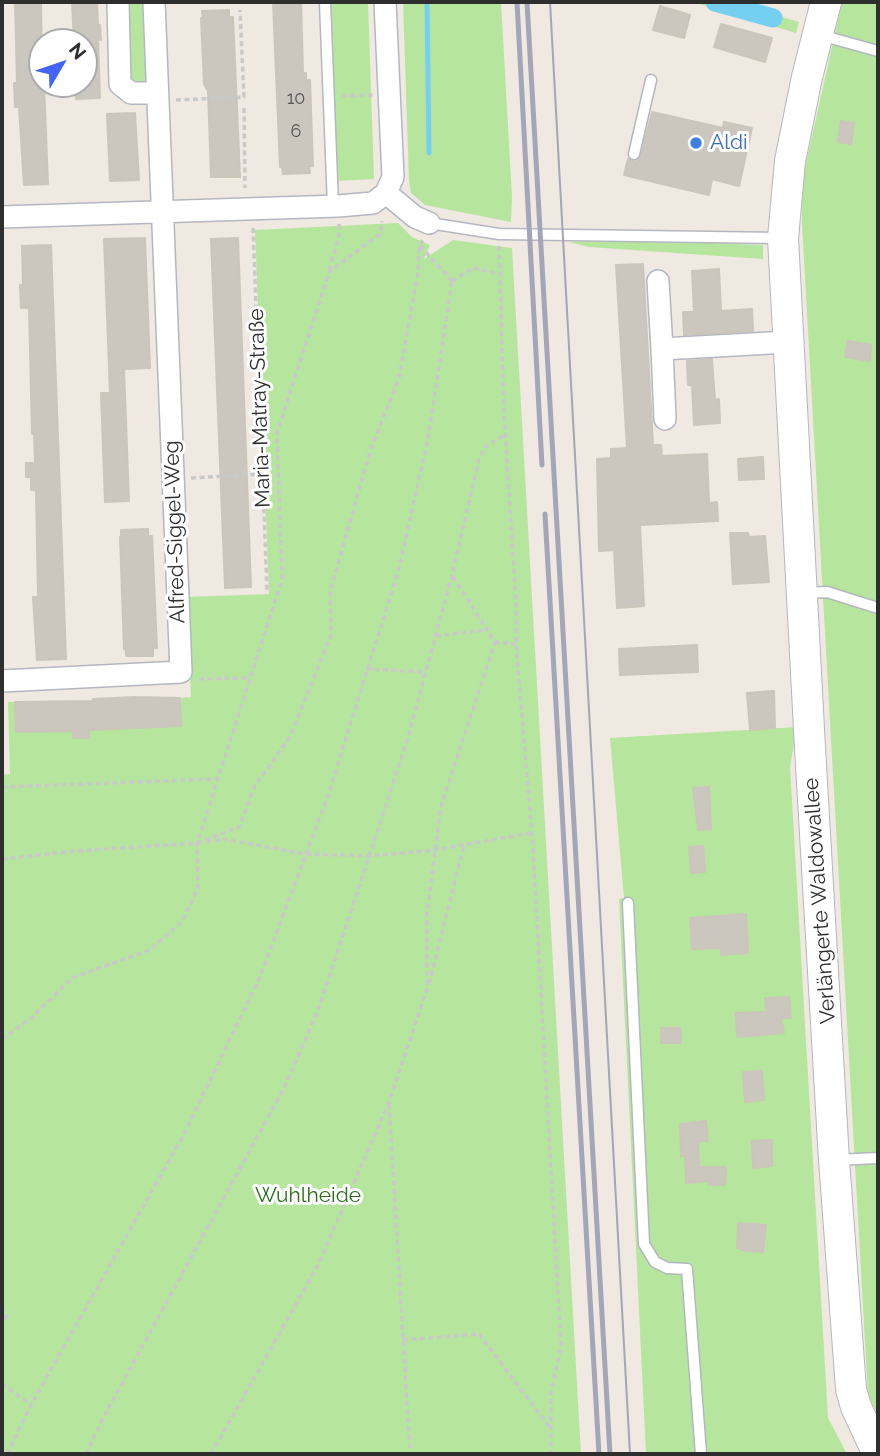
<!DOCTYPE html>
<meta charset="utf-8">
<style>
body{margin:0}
#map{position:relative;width:880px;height:1456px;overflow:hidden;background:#efe9e1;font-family:Raleway,sans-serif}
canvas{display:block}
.frame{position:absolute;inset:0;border:4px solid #2e2e2e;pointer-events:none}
.north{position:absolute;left:28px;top:28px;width:70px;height:70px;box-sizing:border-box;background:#fff;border:2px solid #ababab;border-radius:50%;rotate:51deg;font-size:19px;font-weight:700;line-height:28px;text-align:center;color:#2e2e2e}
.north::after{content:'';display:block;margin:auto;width:24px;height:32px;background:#4264fb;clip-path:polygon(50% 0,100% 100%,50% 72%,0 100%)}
</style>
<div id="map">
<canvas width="880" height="1456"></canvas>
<div class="frame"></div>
<div class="north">N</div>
</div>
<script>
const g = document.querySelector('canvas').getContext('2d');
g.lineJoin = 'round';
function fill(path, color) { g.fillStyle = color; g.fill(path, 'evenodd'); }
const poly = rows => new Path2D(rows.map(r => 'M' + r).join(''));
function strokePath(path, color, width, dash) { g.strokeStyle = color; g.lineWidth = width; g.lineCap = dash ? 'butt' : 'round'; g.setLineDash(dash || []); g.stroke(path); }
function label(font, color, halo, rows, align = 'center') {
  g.font = font + ' Raleway,sans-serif'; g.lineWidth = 6; g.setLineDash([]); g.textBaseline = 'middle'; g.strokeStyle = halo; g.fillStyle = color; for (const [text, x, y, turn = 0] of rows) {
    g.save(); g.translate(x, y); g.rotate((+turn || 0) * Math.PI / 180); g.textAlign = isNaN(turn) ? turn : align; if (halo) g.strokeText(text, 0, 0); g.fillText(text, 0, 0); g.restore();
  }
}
fill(poly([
 [127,2,145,2,149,84,131,85],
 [327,2,368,2,374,179,334,181],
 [403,2,501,2,512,197,511,222,425,205,411,193,409,181],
 [693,2,730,2,799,22,796,33],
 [842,2,878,2,878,1415,868,1395,802,224,802,181],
 [398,223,412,237,430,245,424,259,453,240,512,248,581,1454,2,1454,2,775,10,774,8,702,15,702,17,732,181,726,180,698,191,697,187,597,269,594,255,230],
 [635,240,763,245,763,259,589,247,569,242],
 [797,727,790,767,828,1418,847,1454,646,1454,619,899,624,898,610,738]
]), '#b6e59e');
strokePath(poly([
 [427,2,429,153]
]), '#75cff0', 5);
strokePath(poly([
 [715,2,773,18]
]), '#75cff0', 19);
const building = poly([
 [15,2,41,2,42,84,44,84,48,184,24,185,19,107,15,107,14,83,17,83,15,2],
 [72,2,97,2,98,25,100,25,101,40,98,40,100,98,76,99,75,84,84,84,84,42,74,42,72,2],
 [273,2,301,2,303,73,306,73,306,80,310,80,313,166,309,166,310,173,283,174,282,167,280,167,273,2],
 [660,6,690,15,684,38,653,30,660,6],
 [229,10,229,17,233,17,240,177,211,177,208,91,204,84,201,18,203,18,202,11,229,10],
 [721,24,772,38,765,62,714,47,721,24],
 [652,112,723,128,724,122,752,128,739,186,712,179,709,195,624,175,628,159,636,162,641,156,652,112],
 [135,113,139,180,110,181,107,114,135,113],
 [841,121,854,123,851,144,838,142,841,121],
 [145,238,150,368,124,369,129,501,105,502,101,393,110,393,104,239,145,238],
 [238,238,251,587,225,588,211,239,238,238],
 [51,245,66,659,37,660,33,597,38,597,36,490,31,490,31,477,26,477,26,463,35,463,34,434,32,434,29,308,21,308,20,285,23,285,22,246,51,245],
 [643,264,653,445,661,445,662,456,707,454,709,503,717,502,718,521,640,525,644,606,617,608,614,550,599,551,597,459,611,458,611,449,627,448,616,265,643,264],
 [719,269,721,311,752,309,753,331,684,335,683,312,694,312,692,271,719,269],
 [848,341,871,345,870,361,845,357,848,341],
 [712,359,715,400,719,399,720,423,694,425,692,385,688,385,687,361,712,359],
 [763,457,764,479,739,480,738,459,763,457],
 [148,529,148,536,152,536,157,648,153,648,153,656,126,656,126,650,124,649,120,537,121,537,121,530,148,529],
 [730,533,748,533,749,537,765,536,769,582,733,584,730,533],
 [697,645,698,672,620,675,619,649,697,645],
 [774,691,775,728,750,730,747,693,774,691],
 [135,697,180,698,181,726,89,730,89,738,73,738,73,731,16,732,15,702,93,701,93,699,135,697],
 [709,787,711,829,698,830,693,788,709,787],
 [703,846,705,872,691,873,689,847,703,846],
 [746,914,748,953,721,955,721,948,692,949,690,918,746,914],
 [789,997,791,1018,781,1018,784,1033,737,1037,736,1013,766,1012,765,998,789,997],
 [661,1028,680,1028,681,1043,661,1043,661,1028],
 [762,1071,764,1100,745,1102,743,1072,762,1071],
 [706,1121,708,1141,698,1141,699,1167,726,1167,725,1185,708,1185,709,1181,686,1183,685,1156,681,1156,680,1124,706,1121],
 [772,1140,772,1166,753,1168,752,1141,772,1140],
 [738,1223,766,1225,763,1252,741,1250,741,1248,737,1248,738,1223]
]);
fill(building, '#cbc7bf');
strokePath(building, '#cbc5ba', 2);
const lane = poly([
 [325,2,333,206],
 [820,35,878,51],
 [634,154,651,80],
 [429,223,499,234,780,238],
 [803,593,827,592,878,608],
 [628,903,644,1244,655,1262,667,1268,687,1269,701,1454],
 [836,1160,878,1158]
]);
const street = poly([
 [118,2,120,84,131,93,157,93],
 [385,2,393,177,386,193,415,217,429,223],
 [2,217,338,206,373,203,386,193],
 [658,281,662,349,788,342],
 [662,349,665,419],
 [2,681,181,672,154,2]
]);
const secondary = poly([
 [826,2,807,77,790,161,783,238,810,748,834,1160,851,1389,856,1407,878,1454]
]);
strokePath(lane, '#b4b7c1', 13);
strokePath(street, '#b4b7c1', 24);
strokePath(secondary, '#b4b7c1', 32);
strokePath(poly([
 [342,96,373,95],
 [176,100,244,97,240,10],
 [244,108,245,188],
 [253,228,267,590],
 [420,246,452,281],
 [499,246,504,413,516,604,516,644,532,833,561,1347,551,1391,551,1454],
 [329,270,339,237,339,223],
 [452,281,473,268,500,274],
 [191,478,262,474],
 [453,577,495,642,516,644],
 [436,636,486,630],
 [366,669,426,672],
 [199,679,249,678],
 [2,787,217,779],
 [206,842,224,839,305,854,369,856,435,850,531,833],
 [197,843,239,827,255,786,290,737,331,635,330,592,371,448,399,378,418,272,419,245,424,239],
 [2,859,75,851,198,843],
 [429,984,464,845],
 [2,1039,31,1018,72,978,149,950,182,922,198,888,197,843,282,580,277,433,329,272,380,234,382,221],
 [389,1104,410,1454],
 [2,1307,6,1316,2,1325],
 [403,1340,479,1334,550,1428],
 [2,1384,31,1405],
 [7,1454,31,1405,184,1134,259,979,328,795,398,572,428,439,452,281],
 [86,1454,103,1418,285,1086,318,1010,407,741,452,575,479,459,485,447,506,434],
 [211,1454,318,1265,389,1102,427,989,427,913,441,806,495,642]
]), '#c9c9c9', 3.5, [5, 3.5]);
strokePath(lane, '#fff', 10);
strokePath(street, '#fff', 21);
strokePath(secondary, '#fff', 30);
strokePath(poly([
 [550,2,630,1454]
]), '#a3a6b8', 2);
strokePath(poly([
 [517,2,542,465],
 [527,2,610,1454],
 [545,514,599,1454]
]), '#a3a6b8', 5);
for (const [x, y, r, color] of [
 [696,143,7,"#3f7fe0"]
]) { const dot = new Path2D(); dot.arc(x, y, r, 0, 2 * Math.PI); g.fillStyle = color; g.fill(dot); strokePath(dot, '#fff', 2.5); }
label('18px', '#555452', null, [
 ["10",296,99],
 ["6",296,132]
]);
label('21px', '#366cbe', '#fff', [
 ["Aldi",710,143]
], 'left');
label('21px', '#2e2e2e', '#fff', [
 ["Maria-Matray-Straße",260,408,-92],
 ["Alfred-Siggel-Weg",175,532,-92],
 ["Verlängerte Waldowallee",820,901,-94]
]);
label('21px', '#2c6e1b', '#fff', [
 ["Wuhlheide",308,1196]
]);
</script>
